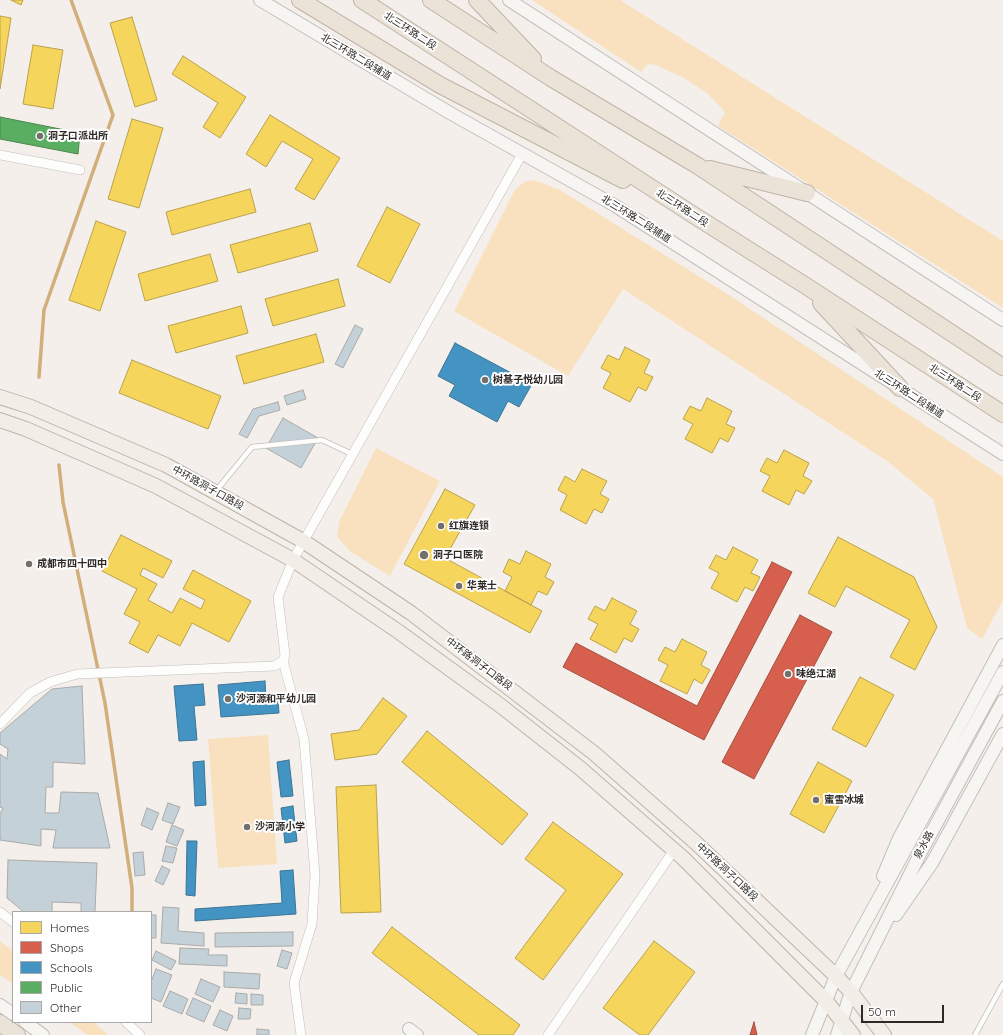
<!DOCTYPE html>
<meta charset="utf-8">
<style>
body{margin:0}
#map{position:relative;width:1003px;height:1035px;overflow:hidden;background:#f4efea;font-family:Quicksand,sans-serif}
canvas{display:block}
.legend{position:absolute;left:12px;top:911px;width:140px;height:112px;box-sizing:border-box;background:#fefefe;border:1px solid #aaa9a8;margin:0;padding:5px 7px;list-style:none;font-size:12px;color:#2d2a26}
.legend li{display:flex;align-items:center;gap:8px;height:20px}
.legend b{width:20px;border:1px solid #aaa9a8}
.scale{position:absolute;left:861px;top:1005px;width:83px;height:18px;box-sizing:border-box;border:2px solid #2d2a26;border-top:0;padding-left:5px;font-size:12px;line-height:14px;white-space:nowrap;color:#2d2a26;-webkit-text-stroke:3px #fefefe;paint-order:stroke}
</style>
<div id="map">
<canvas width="1003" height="1035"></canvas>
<ul class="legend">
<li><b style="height:11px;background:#f6d55c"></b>Homes</li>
<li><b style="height:11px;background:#d6604d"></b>Shops</li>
<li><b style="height:11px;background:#4393c3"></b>Schools</li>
<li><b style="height:11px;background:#5aae61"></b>Public</li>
<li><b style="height:11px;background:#c4d1d8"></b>Other</li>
</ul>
<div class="scale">50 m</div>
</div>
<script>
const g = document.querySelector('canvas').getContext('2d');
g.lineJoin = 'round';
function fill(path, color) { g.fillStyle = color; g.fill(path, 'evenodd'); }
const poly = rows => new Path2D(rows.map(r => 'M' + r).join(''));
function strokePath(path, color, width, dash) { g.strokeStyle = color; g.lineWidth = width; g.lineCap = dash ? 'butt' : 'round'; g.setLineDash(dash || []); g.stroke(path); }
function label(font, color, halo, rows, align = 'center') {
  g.font = font + ' Quicksand,"Noto Sans SC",sans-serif'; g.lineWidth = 4; g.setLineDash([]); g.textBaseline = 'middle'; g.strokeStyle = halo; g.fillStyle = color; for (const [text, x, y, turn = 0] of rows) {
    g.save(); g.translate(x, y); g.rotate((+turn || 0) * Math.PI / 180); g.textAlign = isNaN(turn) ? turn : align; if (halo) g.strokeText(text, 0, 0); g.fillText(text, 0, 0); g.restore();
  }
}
fill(poly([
 [532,0,620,0,1003,241,1003,308,718,126,725,112,707,93,682,77,656,65,648,64,641,72],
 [534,180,560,190,732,297,1003,477,1003,600,982,639,967,628,933,499,887,461,623,289,568,376,454,311,514,191,524,182],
 [376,448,440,481,390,576,351,552,337,537,339,522],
 [268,735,277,864,218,868,208,739],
 [0,941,13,951,13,984,0,975],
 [69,1022,94,1022,108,1035,88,1035]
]), '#f9e1c0');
const homes = poly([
 [11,0,23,0,21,5,11,0],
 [0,16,11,18,0,89,0,16],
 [132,17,157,100,135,107,110,23,132,17],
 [33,45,63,50,53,109,23,104,33,45],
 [183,56,246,97,220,138,203,127,218,103,172,74,183,56],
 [270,115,340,158,314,200,295,189,313,159,282,141,266,167,246,154,270,115],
 [132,119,163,128,139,208,108,199,132,119],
 [250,189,256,212,172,235,166,212,250,189],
 [387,207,420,224,390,283,357,266,387,207],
 [96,221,126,232,100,311,69,300,96,221],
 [310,223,318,251,238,273,230,245,310,223],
 [210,254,218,281,145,301,138,274,210,254],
 [338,279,345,306,273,326,265,299,338,279],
 [241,306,248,333,176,353,168,326,241,306],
 [316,334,324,362,244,384,236,356,316,334],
 [625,347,650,360,644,373,653,377,646,391,638,387,630,402,603,388,611,373,601,368,608,355,619,360,625,347],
 [132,360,221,396,208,429,119,393,132,360],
 [707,398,732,411,726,424,735,428,728,442,720,438,712,453,685,439,693,424,683,419,690,406,701,411,707,398],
 [784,450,809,463,803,476,812,481,804,494,796,490,789,505,762,491,770,476,760,471,767,458,777,463,784,450],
 [582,469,607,481,600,494,609,499,602,513,594,509,586,524,560,510,567,495,558,490,565,476,575,482,582,469],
 [445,489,475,505,445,558,542,611,530,633,404,564,445,489],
 [121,535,172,561,163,578,143,568,140,575,157,584,148,600,172,613,180,598,201,609,205,600,183,589,193,570,251,601,229,642,192,623,180,646,158,635,148,653,129,643,140,622,124,614,137,589,102,571,121,535],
 [838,537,914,577,937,627,915,670,890,657,910,620,846,586,835,607,808,593,838,537],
 [733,547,758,560,751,573,760,577,753,591,745,587,737,602,711,588,719,573,709,568,716,555,726,560,733,547],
 [526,551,551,564,545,577,554,582,547,595,538,591,531,605,505,591,512,577,503,572,509,559,520,564,526,551],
 [612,598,637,611,630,624,639,629,632,642,624,638,616,653,590,639,598,624,588,619,595,606,605,611,612,598],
 [682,639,707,652,701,665,710,670,702,684,694,679,687,694,660,681,668,665,658,660,665,647,675,652,682,639],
 [860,677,894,695,866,747,832,729,860,677],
 [383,698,407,716,377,754,335,760,331,734,359,730,383,698],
 [427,731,528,814,502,845,402,762,427,731],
 [818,762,852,781,824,833,790,814,818,762],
 [376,785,381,912,341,913,336,787,376,785],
 [553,822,623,874,543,980,515,958,566,890,525,859,553,822],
 [392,927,520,1025,513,1035,479,1035,372,953,392,927],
 [654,941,695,972,648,1035,640,1035,603,1008,654,941]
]);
fill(homes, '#f6d55c');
strokePath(homes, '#baa24c', 1);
const shops = poly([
 [772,562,792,572,704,740,563,667,576,643,697,706,772,562],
 [800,615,832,632,754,779,722,762,800,615],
 [754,1022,757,1035,750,1035,754,1022]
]);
fill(shops, '#d6604d');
strokePath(shops, '#a35041', 1);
const schools = poly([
 [455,343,532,384,519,407,508,401,497,422,449,396,455,385,438,376,455,343],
 [265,681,266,700,278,699,279,713,221,717,218,685,265,681],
 [203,684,205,705,194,706,197,740,179,741,174,686,203,684],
 [289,760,293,796,281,797,277,762,289,760],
 [204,761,206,805,195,806,193,762,204,761],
 [293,806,297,841,285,843,281,808,293,806],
 [187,841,197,841,195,896,186,895,187,841],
 [293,870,296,914,195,921,195,909,282,903,280,871,293,870]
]);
fill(schools, '#4393c3');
strokePath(schools, '#3c7494', 1);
const public = poly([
 [0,117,80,133,78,154,0,139,0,117]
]);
fill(public, '#5aae61');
strokePath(public, '#4c864f', 1);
strokePath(poly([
 [39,377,44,310,113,115,71,0],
 [59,465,63,502,105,703,132,888,132,912]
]), '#d1ae7a', 3.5);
const building = poly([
 [355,325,363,329,343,368,335,364,355,325],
 [303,390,306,399,287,405,284,396,303,390],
 [278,402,280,410,259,416,247,438,239,434,253,409,278,402],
 [283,418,318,438,301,468,266,448,283,418],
 [82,686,85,764,53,762,53,787,46,787,45,813,59,813,61,792,98,793,110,848,53,848,56,830,41,829,41,846,0,840,0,814,3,808,0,807,0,754,7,759,8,749,0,744,0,733,52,689,82,686],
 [168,803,180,807,173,824,162,820,168,803],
 [147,808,159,813,152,830,141,825,147,808],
 [172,825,184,830,177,846,166,842,172,825],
 [166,846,177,848,173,863,162,861,166,846],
 [143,852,145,875,135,876,133,853,143,852],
 [8,860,97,863,95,912,81,912,81,903,52,902,52,912,24,912,7,898,8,860],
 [162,866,170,870,163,885,155,881,162,866],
 [163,907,179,908,178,931,204,933,204,946,161,943,163,907],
 [151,915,156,915,156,938,151,938,151,915],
 [293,932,293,946,215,947,215,933,293,932],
 [180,948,209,949,208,955,227,955,227,966,179,964,180,948],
 [282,950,292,953,287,969,277,966,282,950],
 [156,951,176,961,171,970,152,960,156,951],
 [156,969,172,975,161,1002,151,998,151,982,156,969],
 [224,972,260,974,259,989,224,987,224,972],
 [201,979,220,987,213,1002,195,994,201,979],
 [170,991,188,999,182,1014,163,1006,170,991],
 [236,993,247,994,247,1004,235,1003,236,993],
 [251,994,263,995,263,1005,251,1005,251,994],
 [193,998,211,1006,204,1022,186,1014,193,998],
 [239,1008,251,1009,250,1019,238,1019,239,1008],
 [220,1010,233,1016,227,1031,213,1025,220,1010],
 [257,1029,269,1030,269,1035,257,1035,257,1029]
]);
fill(building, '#c4d1d8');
strokePath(building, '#aaaaa9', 1);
const lane = poly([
 [216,491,252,447,322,440,352,454],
 [975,1035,1003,984]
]);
const street = poly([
 [0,155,80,170],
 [283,661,304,739,315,875,312,924,294,983,301,1035],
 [0,724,30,693,50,682,77,674,274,666,283,661,285,655,278,597,293,560,522,154],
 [0,912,13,922],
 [126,1022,140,1035],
 [548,1035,674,850]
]);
const secondary = poly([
 [260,0,450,113,614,205,1003,454],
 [509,0,1003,320],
 [883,876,899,838,1003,645],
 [896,915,932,863,1003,734],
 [0,1005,13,1014],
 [25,1022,43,1035],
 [409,1029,417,1035],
 [812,1035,836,976,1003,672],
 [837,1035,851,992,921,852,1003,701]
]);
const primary = poly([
 [0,397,31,407,166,465,303,541,411,613,595,754,695,842,836,976,851,992,884,1035],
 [0,420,26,429,156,486,293,560,399,632,501,706,581,769,683,858,826,1001,853,1035]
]);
const highway = poly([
 [300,0,440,85,623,180],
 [362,0,695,216,803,284,1003,414],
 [431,0,551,78,698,166,1003,367],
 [477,0,533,59],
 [710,169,807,193],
 [821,303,900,388],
 [0,1023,17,1035]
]);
strokePath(lane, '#c2bfbb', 6);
strokePath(street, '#c2bfbb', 10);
strokePath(secondary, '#c2bfbb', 14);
strokePath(primary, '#beb4a7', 16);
strokePath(highway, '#beb4a7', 18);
strokePath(lane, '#fdfdfc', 4.5);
strokePath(street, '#fdfdfc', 9);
strokePath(secondary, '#f7f5f2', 12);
strokePath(primary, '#f2ede6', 14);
strokePath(highway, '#ebe3d8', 16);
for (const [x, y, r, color] of [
 [40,136,4,"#736f6b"],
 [485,380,4,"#736f6b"],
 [441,526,4,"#736f6b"],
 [424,555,5,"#736f6b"],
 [29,564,4,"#736f6b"],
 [459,586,4,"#736f6b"],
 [788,674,4,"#736f6b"],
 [228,699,4,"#736f6b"],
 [816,800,4,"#736f6b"],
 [247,827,4,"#736f6b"]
]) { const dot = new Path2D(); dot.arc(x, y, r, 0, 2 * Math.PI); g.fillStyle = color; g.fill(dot); strokePath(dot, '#fefefe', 1.5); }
label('10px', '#2d2a26', '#fefefe', [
 ["北三环路二段",410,31,33],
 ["北三环路二段辅道",356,57,31],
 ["北三环路二段",682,208,33],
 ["北三环路二段辅道",636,219,32],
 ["北三环路二段",955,383,33],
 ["北三环路二段辅道",909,394,33],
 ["中环路洞子口路段",208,488,29],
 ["中环路洞子口路段",479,664,37],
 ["泉水路",924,845,-62],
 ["中环路洞子口路段",727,872,43]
]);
label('bold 10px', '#2d2a26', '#fefefe', [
 ["洞子口派出所",48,136],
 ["树基子悦幼儿园",493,380],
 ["红旗连锁",449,526],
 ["洞子口医院",433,555],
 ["成都市四十四中",37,564],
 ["华莱士",467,586],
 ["味绝江湖",796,674],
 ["沙河源和平幼儿园",236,699],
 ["蜜雪冰城",824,800],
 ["沙河源小学",255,827]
], 'left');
</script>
